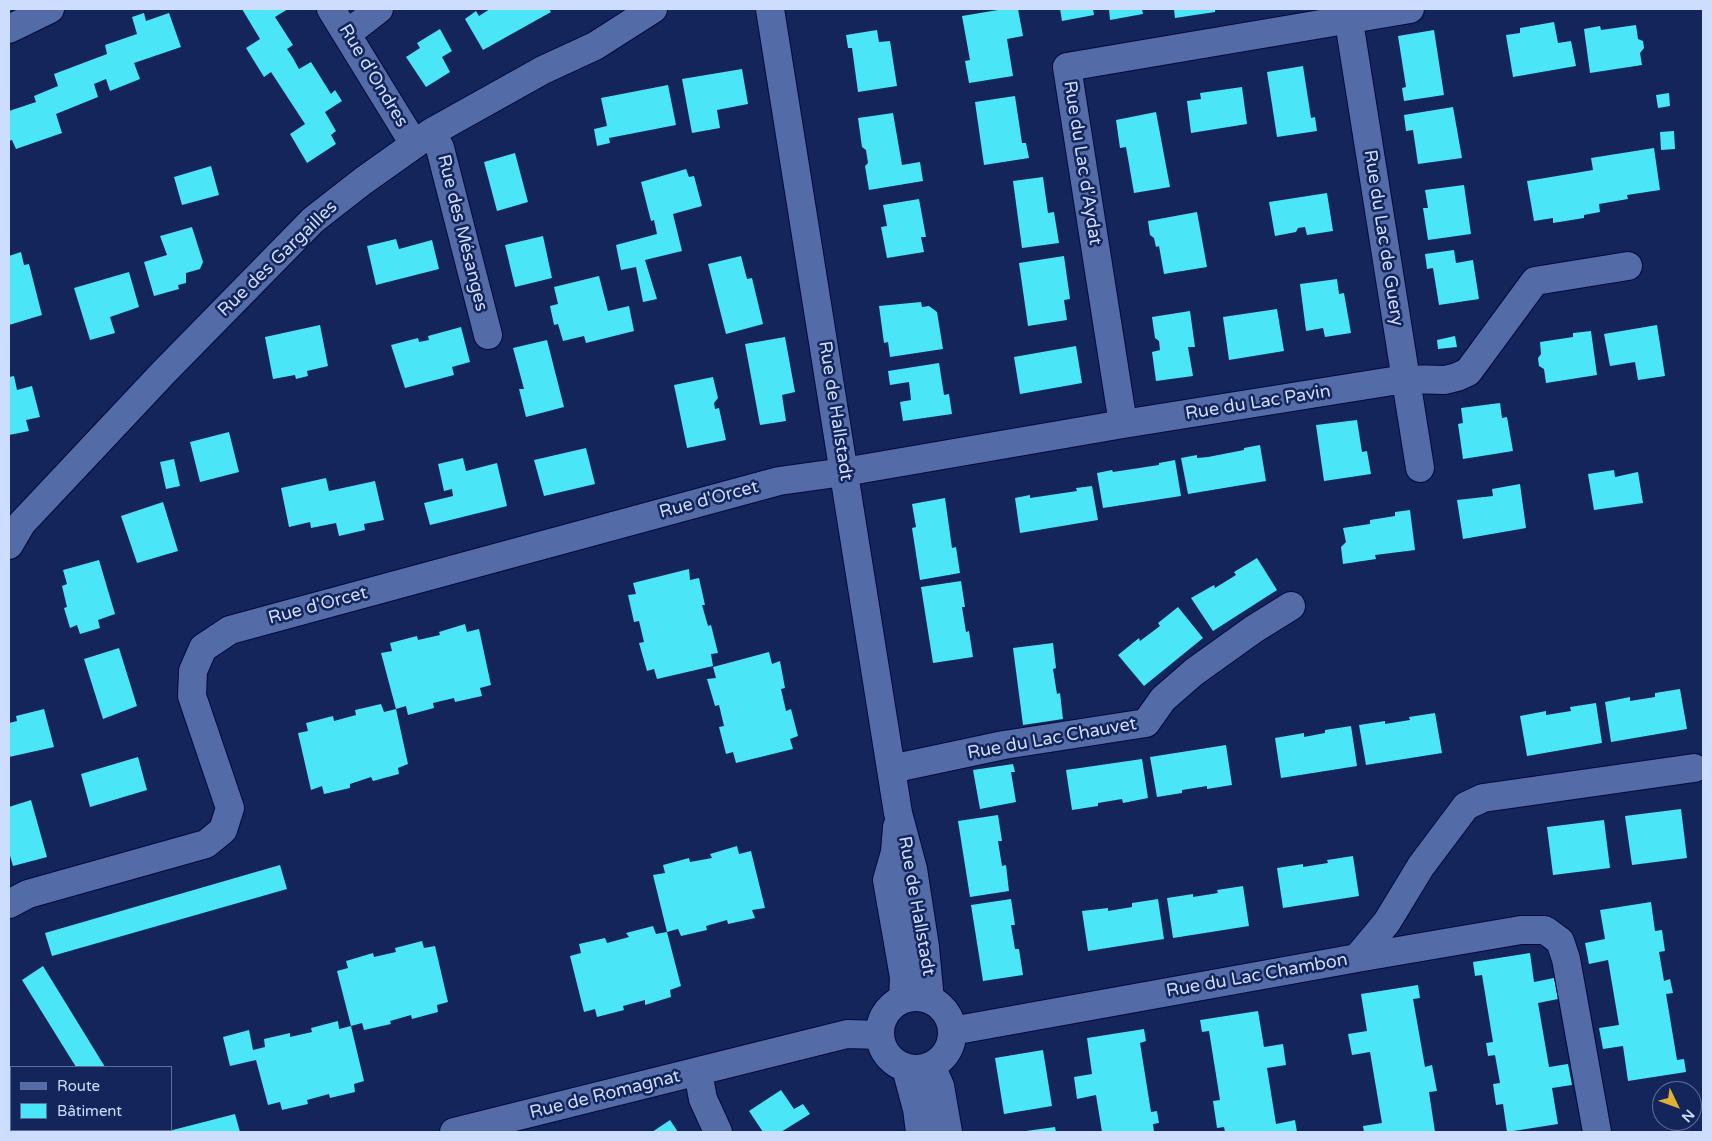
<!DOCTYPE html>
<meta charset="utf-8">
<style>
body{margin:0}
#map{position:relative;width:1712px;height:1141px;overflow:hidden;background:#13255a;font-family:"Varela Round",sans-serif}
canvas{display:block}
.frame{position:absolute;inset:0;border:10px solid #cdddfe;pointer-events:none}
.legend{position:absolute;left:10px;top:1066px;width:162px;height:65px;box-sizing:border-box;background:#13255a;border:1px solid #5d6f9c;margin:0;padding:6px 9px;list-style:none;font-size:15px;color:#cdddfe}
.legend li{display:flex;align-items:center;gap:10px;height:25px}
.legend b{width:25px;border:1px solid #5d6f9c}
.north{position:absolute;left:1652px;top:1081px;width:50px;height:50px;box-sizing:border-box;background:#13255a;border:1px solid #5d6f9c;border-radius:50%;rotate:132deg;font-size:14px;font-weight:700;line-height:20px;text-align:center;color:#cdddfe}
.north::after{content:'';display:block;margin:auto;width:18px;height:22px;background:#e0b034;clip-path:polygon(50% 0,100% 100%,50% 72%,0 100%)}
</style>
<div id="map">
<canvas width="1712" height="1141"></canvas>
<div class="frame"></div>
<ul class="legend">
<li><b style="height:6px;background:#536ba6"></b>Route</li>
<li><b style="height:14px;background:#4ae6f8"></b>Bâtiment</li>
</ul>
<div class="north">N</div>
</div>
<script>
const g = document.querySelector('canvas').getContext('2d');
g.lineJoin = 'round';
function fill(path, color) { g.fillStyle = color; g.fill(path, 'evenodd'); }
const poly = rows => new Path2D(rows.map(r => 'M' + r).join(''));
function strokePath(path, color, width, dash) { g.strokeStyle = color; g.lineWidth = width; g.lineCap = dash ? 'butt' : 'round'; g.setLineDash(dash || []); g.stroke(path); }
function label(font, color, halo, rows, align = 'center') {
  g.font = font + ' "Varela Round",sans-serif'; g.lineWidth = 5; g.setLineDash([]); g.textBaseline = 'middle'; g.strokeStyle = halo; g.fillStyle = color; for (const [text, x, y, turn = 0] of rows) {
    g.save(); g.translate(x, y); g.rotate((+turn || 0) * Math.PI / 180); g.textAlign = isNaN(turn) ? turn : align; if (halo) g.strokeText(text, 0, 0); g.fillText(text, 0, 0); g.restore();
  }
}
fill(poly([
 [242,9,288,9,275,17,293,45,287,49,293,58,299,69,311,62,331,94,335,90,342,101,325,112,336,131,331,135,336,144,307,163,290,134,305,124,271,72,264,77,246,48,260,39],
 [490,9,549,9,551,12,483,50,465,19,476,11,479,16],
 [1004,9,1018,9,1023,36,1007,39,1013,76,969,83,965,61,970,60,962,16],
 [1060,9,1093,9,1094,15,1062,21],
 [1109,9,1142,9,1143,14,1110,20],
 [1174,9,1215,9,1215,12,1175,18],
 [144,13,146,21,169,13,181,47,134,63,140,79,110,91,106,79,94,84,98,97,56,114,62,133,16,149,12,140,9,141,9,111,36,102,34,96,58,86,54,74,107,54,105,45,137,34,132,17],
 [1554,22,1558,43,1571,41,1576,66,1513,77,1506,35,1520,33,1520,28],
 [1636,25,1638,39,1643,41,1644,48,1640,53,1642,65,1590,73,1584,29,1600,26,1601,30],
 [440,29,452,51,442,57,450,72,426,87,406,57,420,48,417,43],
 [877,30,879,42,890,41,897,86,858,92,852,48,848,48,846,35],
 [1434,30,1444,95,1404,101,1402,88,1406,87,1398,36],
 [1303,66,1311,118,1315,117,1317,131,1277,137,1267,72],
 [742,69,748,104,717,110,720,128,692,133,682,79],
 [668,85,676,125,609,138,610,143,597,146,594,129,607,126,601,98],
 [1242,87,1247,124,1191,133,1187,101,1201,99,1200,93],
 [1669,93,1670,106,1658,108,1656,95],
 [1015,96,1022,143,1026,143,1029,158,984,165,975,102],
 [1453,107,1462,158,1418,164,1413,130,1406,131,1404,115],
 [1156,112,1170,187,1134,193,1126,147,1120,148,1116,120],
 [893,113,902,165,920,162,923,181,869,190,865,166,868,163,866,150,862,147,858,118],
 [1674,131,1675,149,1661,150,1660,132],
 [1654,148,1660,190,1627,195,1628,199,1599,204,1600,212,1584,215,1584,218,1553,223,1553,218,1534,221,1527,181,1593,170,1591,158],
 [515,153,528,202,497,211,484,162],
 [211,166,219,195,182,205,174,177],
 [686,169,689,177,694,176,702,206,673,214,682,251,645,260,657,299,643,302,636,267,621,270,616,245,657,234,654,220,651,221,641,182],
 [1043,177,1048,213,1054,212,1059,243,1022,248,1013,181],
 [1464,185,1471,234,1428,240,1423,208,1428,208,1425,190],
 [1327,193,1333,231,1307,235,1305,227,1298,228,1296,232,1275,236,1269,202],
 [919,199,926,237,921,237,924,252,887,258,881,227,887,226,883,205],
 [1197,212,1207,267,1164,274,1159,246,1156,247,1154,238,1150,235,1148,221],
 [192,227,203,262,200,269,186,273,186,283,178,285,179,289,154,296,144,262,167,255,160,236],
 [543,236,552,278,515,287,505,245],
 [396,239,399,249,432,240,439,269,376,285,367,246],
 [1454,250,1456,263,1473,260,1479,299,1439,305,1433,268,1427,269,1425,254],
 [21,252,24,265,29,264,42,315,9,325,9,256],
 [741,256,747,279,752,278,763,324,726,334,708,264],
 [1064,256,1070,299,1064,300,1067,320,1028,326,1019,263],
 [129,272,139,307,110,317,115,333,90,340,74,288],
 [599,276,608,311,629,306,634,331,586,343,584,336,563,341,558,324,554,325,550,306,558,304,554,287],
 [1337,279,1339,294,1344,293,1351,333,1325,337,1323,328,1306,331,1300,284],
 [921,302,922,307,929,306,937,312,943,349,890,357,888,342,884,343,879,306],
 [1277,309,1284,351,1229,360,1223,317],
 [1190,311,1195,347,1188,347,1193,376,1156,381,1152,352,1160,350,1159,341,1155,338,1152,317],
 [320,325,328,366,307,371,308,376,296,379,295,375,273,379,265,337],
 [1657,325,1665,376,1638,380,1635,362,1610,366,1604,334],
 [461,327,470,362,452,367,454,375,405,388,391,345,418,338,419,342,429,340,428,336],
 [1591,331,1597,375,1546,383,1544,369,1539,366,1538,358,1541,354,1540,342,1573,337,1573,333],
 [1455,336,1457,347,1438,349,1437,340],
 [785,337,795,392,782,395,786,421,760,425,745,344],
 [547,340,564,407,526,417,519,389,524,389,513,348],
 [1076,346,1082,383,1020,394,1014,357],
 [939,363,944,395,949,394,952,414,903,421,900,402,911,400,909,382,890,385,888,371],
 [14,376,17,390,32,386,40,417,26,420,29,431,9,435,9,377],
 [713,377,718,398,714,403,715,409,719,408,726,440,687,448,674,385],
 [1500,403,1502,418,1507,417,1513,451,1463,459,1458,424,1463,423,1461,408],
 [1357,420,1362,452,1367,451,1371,474,1324,481,1316,425],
 [229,432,239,472,200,482,190,442],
 [1260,445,1266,481,1188,494,1181,458,1197,455,1197,458,1208,457,1244,450,1244,448],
 [586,448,595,484,544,496,534,460],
 [463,458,466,471,497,463,507,506,430,525,424,503,453,496,452,489,444,491,438,464],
 [174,459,180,486,166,489,160,462],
 [1175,460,1181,496,1103,508,1097,473,1112,470,1113,472,1159,465,1159,463],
 [1614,470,1615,477,1638,472,1643,503,1594,510,1588,474],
 [326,478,329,491,375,481,384,520,364,524,365,530,339,536,336,523,311,528,310,522,289,527,281,488],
 [1520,484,1526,528,1463,539,1457,500,1493,496,1492,489],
 [1092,486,1098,520,1020,533,1015,498,1030,495,1030,498,1077,491,1076,488],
 [945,498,952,548,956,547,960,573,920,580,912,528,916,527,912,504],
 [163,502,178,551,137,563,121,516],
 [1410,510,1415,550,1375,555,1376,559,1343,564,1341,547,1346,542,1343,528,1370,524,1370,520,1395,516,1395,512],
 [1257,558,1277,590,1213,631,1191,598,1214,585,1215,588,1236,575,1234,572],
 [99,560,115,614,98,620,100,628,80,634,77,625,70,628,64,608,67,607,62,586,67,584,63,570],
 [689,569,690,580,699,578,705,605,702,605,708,626,711,625,718,653,711,654,713,666,657,679,654,669,647,671,639,643,644,642,639,621,634,622,628,595,636,594,633,583],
 [961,581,965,607,962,607,966,632,969,631,973,657,933,663,921,587],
 [1178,607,1203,638,1144,686,1118,655,1139,638,1140,641,1160,626,1158,623],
 [465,624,467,632,479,629,491,685,480,688,482,696,455,702,454,698,433,703,434,708,408,715,406,706,396,709,381,653,392,651,390,643,417,636,418,640,440,635,439,632],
 [1053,643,1056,668,1053,669,1057,694,1060,693,1063,719,1023,725,1013,648],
 [119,648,137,706,103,719,84,659],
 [769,652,772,664,780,661,785,688,781,689,786,711,791,709,798,736,790,739,793,749,736,763,733,752,726,754,719,727,724,726,719,705,715,706,707,679,716,678,713,667],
 [1680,689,1687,729,1611,742,1605,702,1630,697,1630,701,1655,697,1655,693],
 [1596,703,1602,743,1527,756,1520,716,1546,711,1546,715,1571,711,1570,707],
 [381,704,384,712,396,709,408,764,398,768,399,774,373,781,371,777,350,784,350,788,324,794,322,786,311,790,298,733,308,731,306,723,333,716,334,721,356,715,355,710],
 [44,709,54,747,9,757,9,723,17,721,16,716],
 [1435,713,1442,753,1366,765,1359,725,1385,721,1385,724,1410,720,1409,717],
 [1351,726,1357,766,1281,778,1275,738,1304,733,1304,737,1325,733,1325,730],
 [1226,745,1232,785,1207,789,1207,786,1182,790,1182,793,1157,797,1150,757],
 [138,757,147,790,90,807,81,774],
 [1142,759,1148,798,1123,803,1122,799,1098,803,1098,806,1072,810,1066,770],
 [1013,764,1015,772,1011,772,1016,802,980,809,973,770],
 [31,800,47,857,13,866,9,852,9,807],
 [1681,809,1687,858,1632,865,1625,816],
 [998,815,1002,841,998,841,1002,866,1006,865,1009,891,970,897,958,821],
 [1604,820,1610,868,1553,875,1547,827],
 [737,846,739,854,751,851,765,908,752,910,755,918,728,924,727,920,706,926,707,930,681,936,678,929,667,932,653,875,665,873,663,865,689,858,690,862,712,858,710,854],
 [1353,856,1359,896,1283,908,1277,868,1303,864,1303,867,1328,863,1327,860],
 [280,865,287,889,52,956,45,933],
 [1243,886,1249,926,1173,938,1167,898,1193,894,1193,897,1218,893,1217,890],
 [1011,899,1015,925,1011,925,1015,949,1019,949,1023,975,983,981,971,905],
 [1158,899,1164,939,1088,951,1082,911,1108,908,1108,911,1132,907,1132,903],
 [1651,902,1655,931,1662,930,1665,951,1659,952,1664,981,1670,979,1673,993,1666,994,1677,1060,1684,1059,1686,1072,1628,1081,1623,1046,1603,1049,1599,1028,1619,1025,1608,960,1589,964,1585,943,1605,939,1600,910],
 [653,926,656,934,667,932,681,986,670,990,671,997,645,1005,645,1000,623,1006,624,1010,597,1017,595,1009,584,1012,570,956,581,953,579,944,605,938,607,943,629,937,626,933],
 [422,941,424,948,435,946,448,1002,437,1005,438,1012,412,1019,411,1015,390,1021,391,1024,364,1030,362,1023,351,1026,364,1081,354,1084,355,1092,330,1098,329,1094,307,1100,308,1104,282,1110,280,1102,268,1105,256,1060,230,1066,223,1037,249,1030,253,1050,265,1047,264,1039,290,1033,290,1037,312,1032,311,1028,338,1021,339,1029,351,1026,337,971,348,968,346,961,373,953,374,957,396,952,395,948],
 [1530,953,1534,982,1554,978,1558,999,1538,1003,1549,1067,1568,1064,1572,1085,1552,1088,1558,1124,1507,1132,1503,1104,1496,1105,1493,1084,1500,1083,1495,1055,1488,1056,1486,1043,1493,1042,1482,975,1475,976,1473,962],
 [43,966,105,1067,76,1067,22,980],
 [1418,985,1420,998,1413,999,1425,1067,1432,1065,1437,1091,1429,1092,1435,1132,1364,1132,1363,1126,1382,1123,1370,1052,1352,1055,1348,1034,1367,1031,1361,994],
 [1258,1011,1264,1047,1283,1044,1286,1065,1267,1068,1276,1124,1295,1120,1297,1132,1225,1132,1224,1127,1217,1128,1213,1101,1220,1100,1209,1031,1202,1032,1200,1020],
 [1144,1029,1146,1041,1140,1043,1151,1112,1157,1111,1159,1123,1153,1124,1154,1132,1102,1132,1096,1095,1077,1099,1074,1077,1092,1074,1087,1038],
 [1043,1050,1052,1106,1004,1114,995,1058],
 [781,1090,794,1109,803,1104,810,1114,781,1132,763,1132,749,1111],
 [235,1114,240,1132,165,1132],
 [670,1120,678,1132,652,1132],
 [1055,1127,1056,1132,1026,1132,1026,1131]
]), '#4ae6f8');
const minor = poly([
 [331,9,414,144],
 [770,9,898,813,913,869,925,947,930,1000],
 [1347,9,1420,468],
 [9,29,50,9],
 [347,34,379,9],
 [432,132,440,148,488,335],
 [1123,424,1067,67,1410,9],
 [9,545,22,523,164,372,313,220,363,181,432,132,543,70,595,46,653,9],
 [891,769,1004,745,1146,723,1163,699,1194,672,1254,629,1291,606],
 [897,827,895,852,887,880,904,977,903,999],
 [9,904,28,894,206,844,223,830,230,808,192,696,193,671,203,648,230,630,779,481,844,472,1123,424,1405,379,1445,380,1457,377,1468,372,1535,281,1628,266],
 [1357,958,1521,930,1545,930,1560,941,1566,959,1597,1132],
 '880 1033a36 36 0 1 1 72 0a36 36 0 1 1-72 0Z',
 [952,1031,1357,958,1387,922,1421,866,1466,806,1483,798,1497,796,1694,768],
 [931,1066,940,1086,948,1132],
 [906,1068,917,1109,920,1132],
 [698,1072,703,1099,718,1132],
 [9,1083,11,1087],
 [36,1130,38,1132],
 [454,1132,847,1034,880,1035]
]);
strokePath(minor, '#02093d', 30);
strokePath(minor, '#536ba6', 28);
label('18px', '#cdddfe', '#13255a', [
 ["Rue d'Ondres",373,76,59],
 ["Rue du Lac d'Aydat",1082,163,81],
 ["Rue des Mésanges",462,233,76],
 ["Rue du Lac de Guery",1383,238,81],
 ["Rue des Gargailles",278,259,-44],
 ["Rue du Lac Pavin",1258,403,-9],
 ["Rue de Hallstadt",835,411,81],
 ["Rue d'Orcet",709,500,-15],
 ["Rue d'Orcet",318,606,-15],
 ["Rue du Lac Chauvet",1052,739,-10],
 ["Rue de Hallstadt",916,906,80],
 ["Rue du Lac Chambon",1257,976,-10],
 ["Rue de Romagnat",605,1095,-14]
]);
</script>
